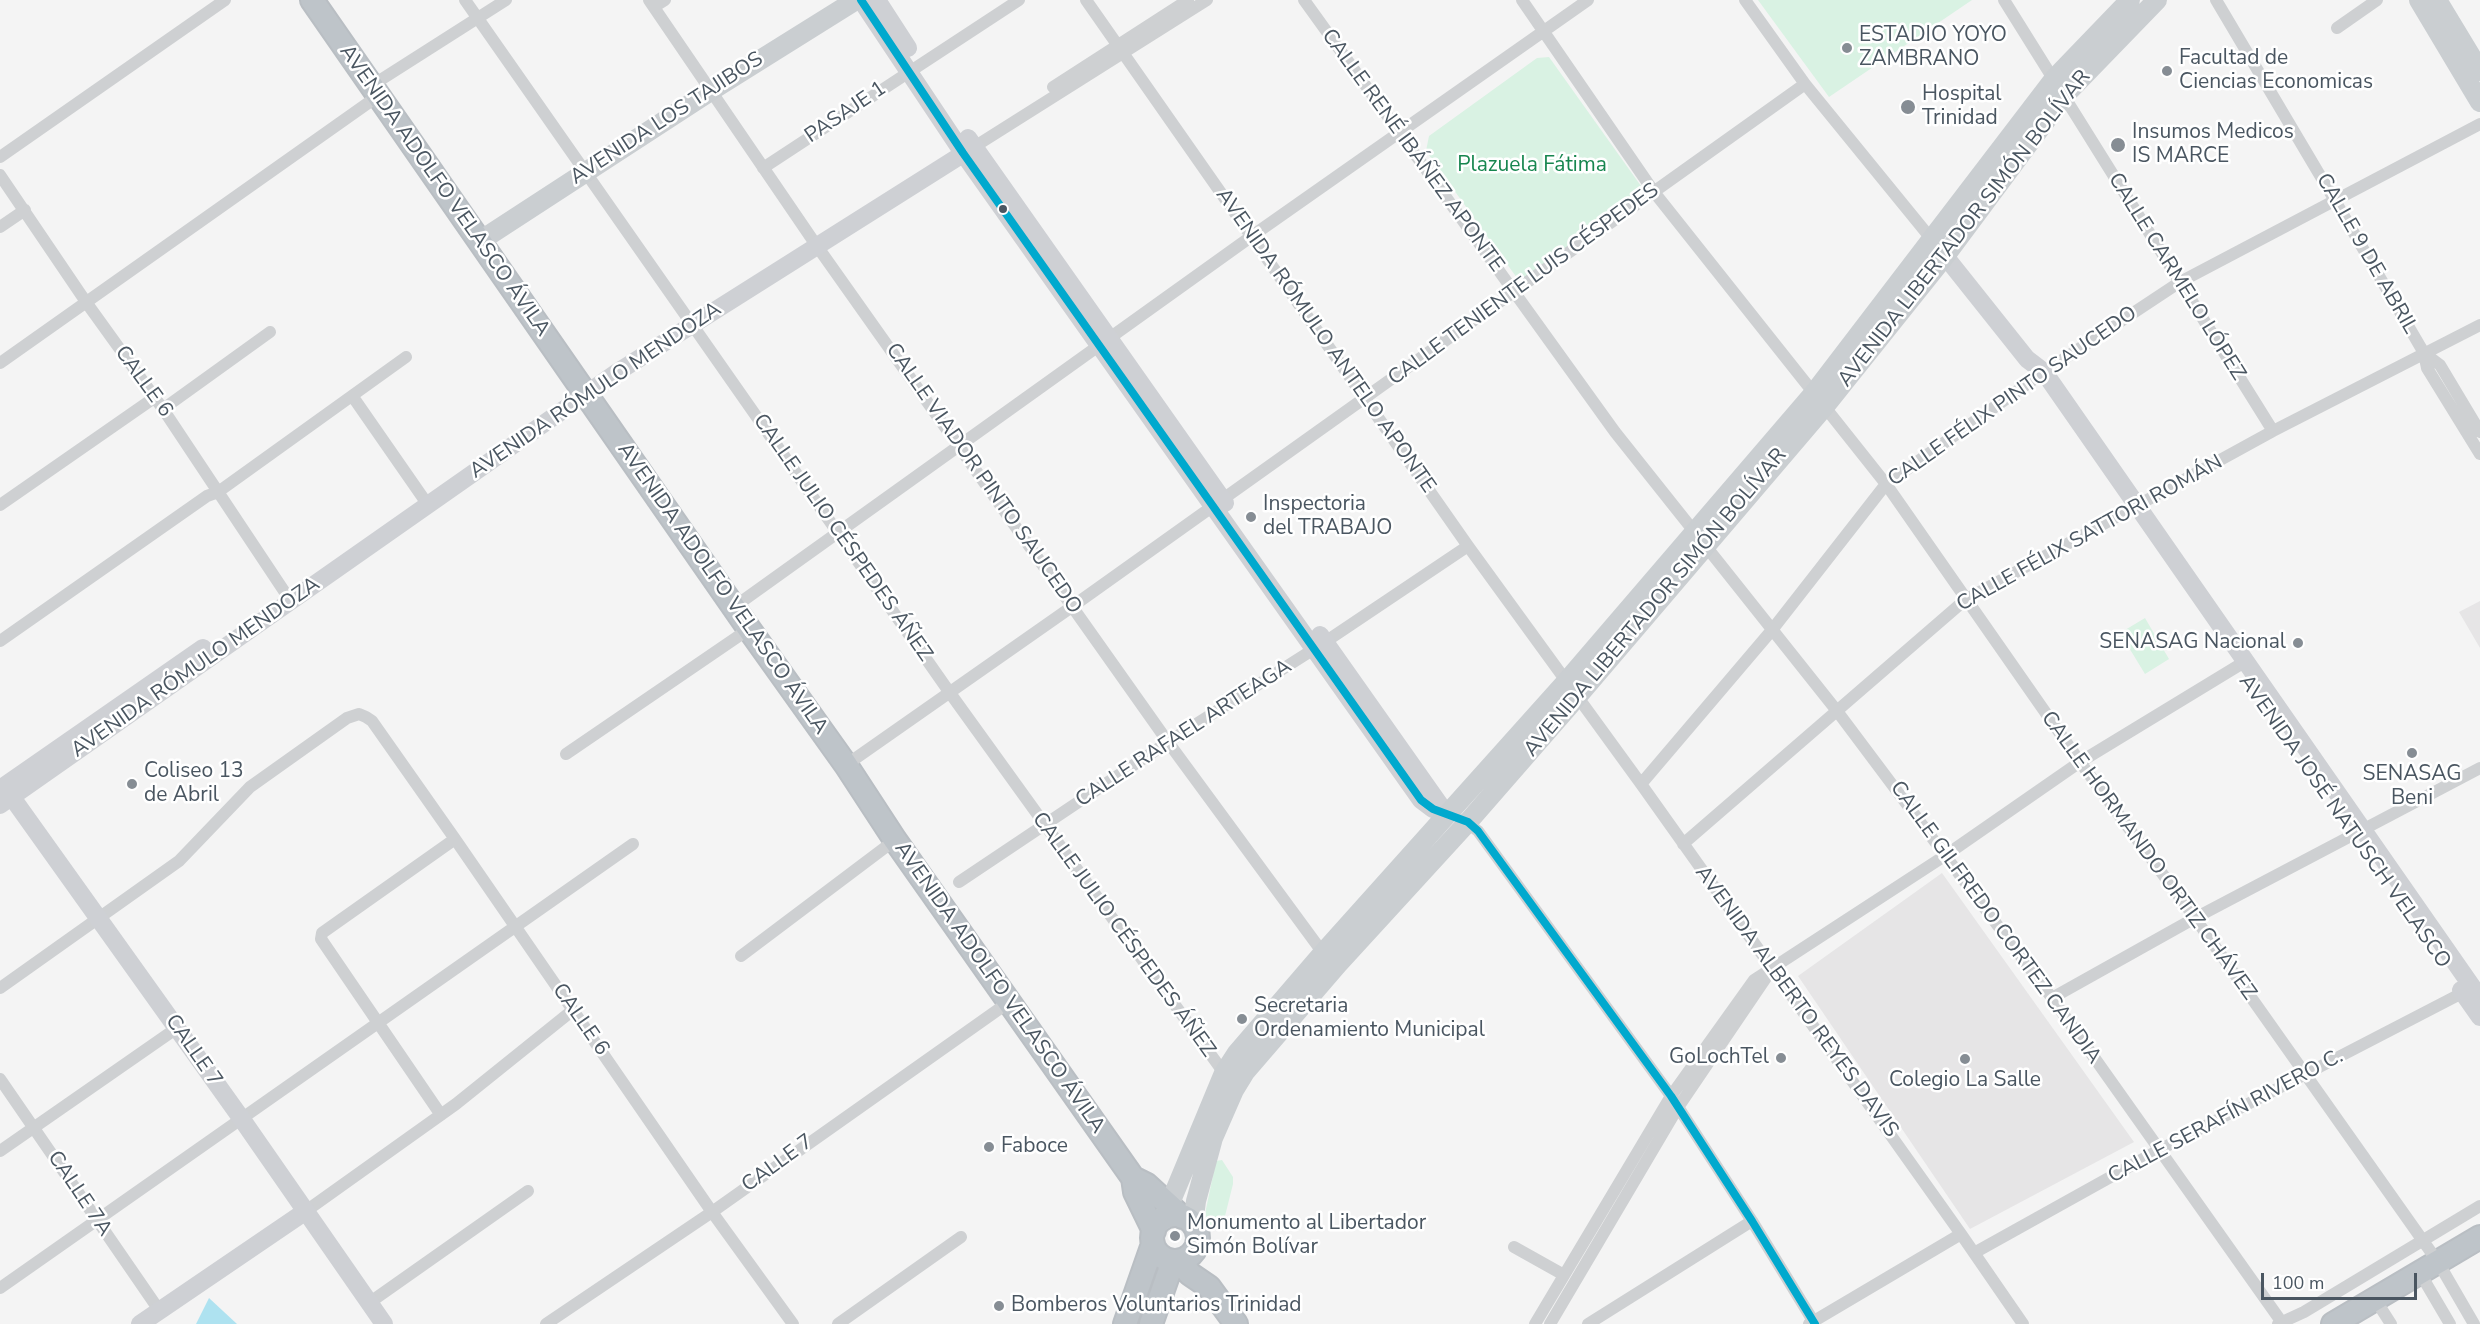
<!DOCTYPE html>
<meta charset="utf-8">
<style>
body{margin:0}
#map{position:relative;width:2480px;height:1324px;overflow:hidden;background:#f4f4f4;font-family:"Nunito Sans",sans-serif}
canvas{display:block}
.scale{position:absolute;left:2261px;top:1273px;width:156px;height:27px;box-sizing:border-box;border:3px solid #4a5661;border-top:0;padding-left:8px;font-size:18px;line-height:21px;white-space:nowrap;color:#4a5661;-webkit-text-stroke:4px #fff;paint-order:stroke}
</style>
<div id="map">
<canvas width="2480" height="1324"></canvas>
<div class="scale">100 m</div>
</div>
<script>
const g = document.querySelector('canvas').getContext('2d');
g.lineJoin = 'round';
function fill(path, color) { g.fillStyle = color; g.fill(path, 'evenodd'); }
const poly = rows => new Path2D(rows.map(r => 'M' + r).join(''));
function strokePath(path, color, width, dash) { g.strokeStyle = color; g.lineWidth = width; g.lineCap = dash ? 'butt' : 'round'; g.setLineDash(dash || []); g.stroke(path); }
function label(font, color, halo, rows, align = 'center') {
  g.font = font + ' "Nunito Sans",sans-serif'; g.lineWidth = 5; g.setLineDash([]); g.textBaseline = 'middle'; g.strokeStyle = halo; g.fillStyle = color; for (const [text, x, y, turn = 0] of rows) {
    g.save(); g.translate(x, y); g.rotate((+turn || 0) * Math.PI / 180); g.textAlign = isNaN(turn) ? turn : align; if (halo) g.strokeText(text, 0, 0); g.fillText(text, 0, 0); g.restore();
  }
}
fill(poly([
 [2480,601,2480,648,2459,612],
 [1942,873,2134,1142,1970,1229,1798,976]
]), '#e6e5e6');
fill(poly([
 [1758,0,1972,0,1829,97],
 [1549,57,1641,186,1640,196,1526,278,1517,278,1426,151,1429,136,1537,58],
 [2145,618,2169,659,2145,674,2120,633],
 [1222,1160,1233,1177,1233,1184,1224,1220,1218,1228,1212,1229,1207,1226,1205,1219,1206,1209,1216,1161]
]), '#d9f2e3');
fill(poly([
 [209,1298,237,1324,196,1324]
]), '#aee2f0');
const highway = poly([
 [312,0,749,629,846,765,895,840,1133,1178,1135,1192,1154,1231],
 [1133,1178,1147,1185,1182,1217],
 '1152 1238a23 23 0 1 1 46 0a23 23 0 1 1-46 0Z',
 [1180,1261,1190,1274,1209,1287,1236,1324],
 [1125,1324,1153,1244],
 [1151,1324,1173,1261],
 [2333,1324,2480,1237]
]);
strokePath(highway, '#b9bec3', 26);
strokePath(poly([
 [465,0,950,693,1224,1073],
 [649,0,812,239,1168,742,1323,953],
 [1086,0,1468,546,1641,784,1961,1234,2023,1324],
 [1304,0,1615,432,1837,711,2052,998,2283,1324],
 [1522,0,1654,192,1886,484,2080,762,2195,918,2438,1262,2474,1324],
 [1745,0,1805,84,1933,241],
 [2004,0,2273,431],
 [2216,0,2334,199,2424,353,2427,368,2480,454],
 [654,7,665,0],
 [2337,28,2377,0],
 [371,86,506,0],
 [1053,87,1188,0],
 [974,147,1207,0],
 [0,157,225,0],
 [763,168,1019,0],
 [0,175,86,302,163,409,284,591],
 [0,227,25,210],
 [2424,353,2440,365,2480,432],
 [0,363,378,96],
 [353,397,428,505],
 [163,409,270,332],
 [0,505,154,398],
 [734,607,1252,236,1588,0],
 [0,641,207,496,218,492,406,357],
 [566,754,749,629],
 [846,765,1073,606,1805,84],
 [1641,784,1772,630,1886,484,2044,372,2180,282,2480,124],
 [1463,820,1478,831,1671,1096,1752,1221,1815,1324],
 [1683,844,1965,600,2273,431,2480,325],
 [959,882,1168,742,1325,642,1468,546],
 [741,956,895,840],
 [0,988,179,861,250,787,347,718,359,714,366,717,372,721,455,839,712,1212,793,1324],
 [2052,998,2195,918,2480,768],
 [0,1079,159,1310],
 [441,1115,321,939,322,933,455,839],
 [0,1151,177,1028],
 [306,1211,456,1104,573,1010],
 [1514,1247,1564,1275],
 [1974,1253,2159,1150,2468,990],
 [2420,1273,2450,1324],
 [0,1288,633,844],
 [2375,1299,2391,1324],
 [369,1303,528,1191],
 [546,1324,712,1212,1009,1002],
 [838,1324,961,1237],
 [1535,1324,1671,1096,1754,980,1946,855,2080,762,2246,661],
 [1550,1324,1677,1109,1770,972],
 [1588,1324,1752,1221],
 [1809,1324,1961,1234],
 [2278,1324,2304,1312,2480,1206]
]), '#ced0d2', 12);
strokePath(poly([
 [861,0,963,153,1421,800,1433,809,1447,815],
 [877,0,908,48],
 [968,138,1225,503],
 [1933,241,2027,359,2044,372,2480,998],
 [1320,635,1447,815],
 [0,789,203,648],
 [6,789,241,1118,384,1324],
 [0,805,616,373,974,147],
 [2461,990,2480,1017],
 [140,1324,306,1211]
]), '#ced0d4', 18);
strokePath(poly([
 [2419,0,2480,102],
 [2437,0,2480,71],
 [480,241,712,90,856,0],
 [1163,1220,1224,1073,1237,1053,1323,953,1566,682,1814,393,2054,79,2130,0],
 [1193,1224,1196,1201,1213,1138,1234,1090,1245,1072,1338,964,1468,822,1577,697,1825,406,1945,256,2064,96,2157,0]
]), '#caced1', 20);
strokePath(highway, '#bec4c9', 22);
strokePath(poly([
 [861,0,963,153,1421,800,1433,809,1468,822,1478,831,1671,1096,1752,1221,1815,1324]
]), '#00a9ce', 8);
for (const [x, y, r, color] of [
 [1847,48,6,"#868d94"],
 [2167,71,6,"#868d94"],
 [1908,107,8,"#868d94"],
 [2118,145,8,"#868d94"],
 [1003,209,5,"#4a5661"],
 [1251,517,6,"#868d94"],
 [2298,643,6,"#868d94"],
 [2412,753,6,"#868d94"],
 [132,784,6,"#868d94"],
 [1242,1019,6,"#868d94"],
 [1781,1058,6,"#868d94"],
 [1965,1059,6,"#868d94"],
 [989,1147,6,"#868d94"],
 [1175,1236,6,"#868d94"],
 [999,1306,6,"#868d94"]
]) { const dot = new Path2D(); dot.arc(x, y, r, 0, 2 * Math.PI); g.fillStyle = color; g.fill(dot); strokePath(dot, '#fff', 2); }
label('21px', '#4a5661', '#fff', [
 ["ESTADIO YOYO",1859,36],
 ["ZAMBRANO",1859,60],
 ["Facultad de",2179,59],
 ["Ciencias Economicas",2179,83],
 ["Hospital",1922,95],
 ["Trinidad",1922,119],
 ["Insumos Medicos",2132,133],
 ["IS MARCE",2132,157],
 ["Inspectoria",1263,505],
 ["del TRABAJO",1263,529],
 ["SENASAG Nacional",2286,643,"right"],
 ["Coliseo 13",144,772],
 ["de Abril",144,796],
 ["SENASAG",2412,775,"center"],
 ["Beni",2412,799,"center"],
 ["Secretaria",1254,1007],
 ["Ordenamiento Municipal",1254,1031],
 ["GoLochTel",1769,1058,"right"],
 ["Colegio La Salle",1965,1081,"center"],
 ["Faboce",1001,1147],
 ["Monumento al Libertador",1187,1224],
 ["Simón Bolívar",1187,1248],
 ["Bomberos Voluntarios Trinidad",1011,1306]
], 'left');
label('21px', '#4a5661', '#fff', [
 ["PASAJE 1",846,113,-34],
 ["AVENIDA LOS TAJIBOS",667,119,-33],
 ["CALLE RENÉ IBÁÑEZ APONTE",1412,151,54],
 ["AVENIDA ADOLFO VELASCO ÁVILA",444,191,55],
 ["AVENIDA LIBERTADOR SIMÓN BOLÍVAR",1965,229,-52],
 ["CALLE 9 DE ABRIL",2366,254,60],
 ["CALLE CARMELO LÓPEZ",2176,277,58],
 ["CALLE TENIENTE LUIS CÉSPEDES",1524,285,-36],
 ["AVENIDA RÓMULO ANTELO APONTE",1325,341,55],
 ["CALLE 6",143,382,54],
 ["AVENIDA RÓMULO MENDOZA",596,391,-34],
 ["CALLE FÉLIX PINTO SAUCEDO",2013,397,-35],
 ["CALLE VIADOR PINTO SAUCEDO",983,479,55],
 ["CALLE FÉLIX SATTORI ROMÁN",2090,534,-29],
 ["CALLE JULIO CÉSPEDES ÁÑEZ",842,538,55],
 ["AVENIDA ADOLFO VELASCO ÁVILA",722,589,55],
 ["AVENIDA LIBERTADOR SIMÓN BOLÍVAR",1656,603,-50],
 ["AVENIDA RÓMULO MENDOZA",196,668,-35],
 ["CALLE RAFAEL ARTEAGA",1184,734,-33],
 ["AVENIDA JOSÉ NATUSCH VELASCO",2344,822,55],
 ["CALLE HORMANDO ORTIZ CHÁVEZ",2148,856,54],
 ["CALLE GILFREDO CORTEZ CANDIA",1995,923,54],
 ["CALLE JULIO CÉSPEDES ÁÑEZ",1123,935,54],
 ["AVENIDA ADOLFO VELASCO ÁVILA",999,988,55],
 ["AVENIDA ALBERTO REYES DAVIS",1796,1002,54],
 ["CALLE 6",580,1020,55],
 ["CALLE 7",193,1051,55],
 ["CALLE SERAFÍN RIVERO C.",2226,1117,-28],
 ["CALLE 7",778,1164,-36],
 ["CALLE 7A",79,1194,56]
]);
label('21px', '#17864f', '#fff', [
 ["Plazuela Fátima",1532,166]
]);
</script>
